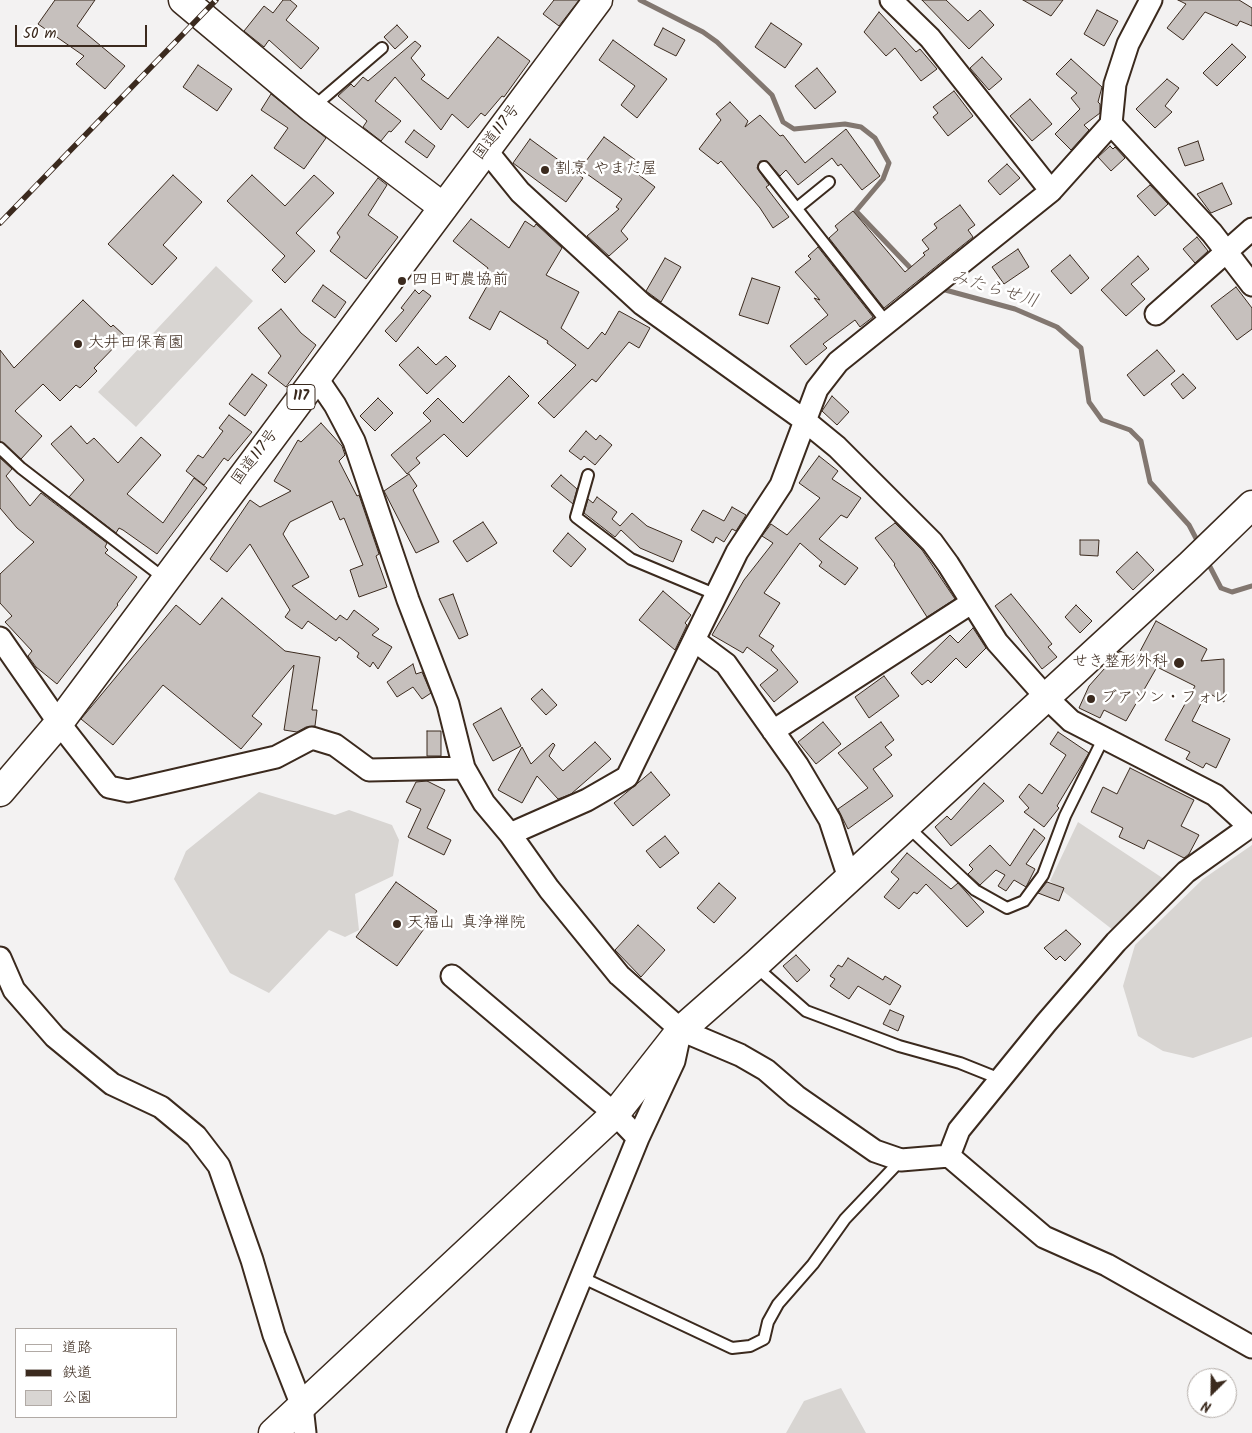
<!DOCTYPE html>
<meta charset="utf-8">
<style>
body{margin:0}
#map{position:relative;width:1252px;height:1433px;overflow:hidden;background:#f3f2f2;font-family:Kalam,"Klee One",sans-serif}
canvas{display:block}
.legend{position:absolute;left:15px;top:1328px;width:162px;height:90px;box-sizing:border-box;background:#fff;border:1px solid #b1aaa5;margin:0;padding:6px 9px;list-style:none;font-size:15px;color:#3b2a1e}
.legend li{display:flex;align-items:center;gap:10px;height:25px}
.legend b{width:25px;border:1px solid #b1aaa5}
.north{position:absolute;left:1187px;top:1368px;width:50px;height:50px;box-sizing:border-box;background:#fff;border:1px solid #b1aaa5;border-radius:50%;rotate:203deg;font-size:14px;font-weight:700;line-height:20px;text-align:center;color:#3b2a1e}
.north::after{content:'';display:block;margin:auto;width:18px;height:22px;background:#3b2a1e;clip-path:polygon(50% 0,100% 100%,50% 72%,0 100%)}
.scale{position:absolute;left:15px;top:25px;width:132px;height:22px;box-sizing:border-box;border:2px solid #3b2a1e;border-top:0;padding-left:6px;font-size:15px;line-height:18px;white-space:nowrap;color:#3b2a1e;-webkit-text-stroke:4px #fff;paint-order:stroke}
</style>
<div id="map">
<canvas width="1252" height="1433"></canvas>
<ul class="legend">
<li><b style="height:6px;background:#fff"></b>道路</li>
<li><b style="height:6px;background:#3b2a1e"></b>鉄道</li>
<li><b style="height:14px;background:#d8d5d2"></b>公園</li>
</ul>
<div class="north">N</div>
<div class="scale">50 m</div>
</div>
<script>
const g = document.querySelector('canvas').getContext('2d');
g.lineJoin = 'round';
function fill(path, color) { g.fillStyle = color; g.fill(path, 'evenodd'); }
const poly = rows => new Path2D(rows.map(r => 'M' + r).join(''));
function strokePath(path, color, width, dash) { g.strokeStyle = color; g.lineWidth = width; g.lineCap = dash ? 'butt' : 'round'; g.setLineDash(dash || []); g.stroke(path); }
function label(font, color, halo, rows, align = 'center') {
  g.font = font + ' Kalam,"Klee One",sans-serif'; g.lineWidth = 5; g.setLineDash([]); g.textBaseline = 'middle'; g.strokeStyle = halo; g.fillStyle = color; for (const [text, x, y, turn = 0] of rows) {
    g.save(); g.translate(x, y); g.rotate((+turn || 0) * Math.PI / 180); g.textAlign = isNaN(turn) ? turn : align; if (halo) g.strokeText(text, 0, 0); g.fillText(text, 0, 0); g.restore();
  }
}
fill(poly([
 [216,266,253,301,136,427,98,392],
 [259,792,335,815,349,810,392,825,399,840,393,876,355,894,359,930,345,937,329,930,269,993,230,973,174,879,186,851],
 [1078,822,1164,879,1113,930,1050,881],
 [1252,845,1252,1037,1193,1058,1163,1051,1138,1036,1123,986,1135,945,1203,879],
 [841,1388,866,1433,786,1433,804,1401]
]), '#d8d5d2');
strokePath(poly([
 [640,0,703,32,717,42,772,95,783,122,794,129,845,124,861,127,875,138,889,163,883,179,856,211,920,278,928,283],
 [938,288,1015,309,1057,327,1081,348,1089,402,1102,420,1130,430,1141,441,1150,482,1189,525,1199,544],
 [1207,561,1221,588,1232,592,1252,586]
]), '#827770', 5);
const building = poly([
 [55,0,95,0,77,26,125,66,105,89,76,64,84,56,38,24,55,0],
 [283,0,290,0,297,6,286,20,319,48,301,69,269,40,264,47,244,31,264,6,273,13,283,0],
 [554,0,579,0,559,26,543,14,554,0],
 [922,0,946,0,968,21,980,10,994,25,969,49,922,0],
 [1023,0,1063,0,1051,16,1023,0],
 [1178,0,1239,0,1252,8,1252,26,1240,21,1237,26,1205,12,1183,40,1167,28,1186,4,1178,0],
 [1097,10,1118,21,1104,46,1084,34,1097,10],
 [879,12,916,52,920,49,937,69,921,81,895,48,886,56,864,32,879,12],
 [771,23,802,44,785,68,755,47,771,23],
 [397,25,408,37,395,49,384,37,397,25],
 [663,28,685,40,676,56,654,45,663,28],
 [498,37,530,61,504,97,502,96,485,116,481,113,468,128,452,114,441,130,395,77,375,101,401,121,391,132,389,131,381,141,363,127,367,121,338,96,351,84,354,87,363,77,368,81,415,41,421,46,411,58,425,75,421,79,448,99,498,37],
 [613,40,667,79,637,118,621,105,635,86,599,60,613,40],
 [1232,44,1246,57,1217,86,1203,73,1232,44],
 [982,57,1002,79,989,90,970,68,982,57],
 [1071,59,1102,87,1098,102,1100,104,1100,113,1084,125,1089,130,1071,150,1055,134,1080,109,1071,98,1077,93,1056,74,1071,59],
 [198,65,232,89,217,111,183,87,198,65],
 [817,68,836,92,815,109,795,86,817,68],
 [1167,79,1179,88,1165,106,1172,112,1155,128,1136,109,1167,79],
 [954,91,973,116,948,136,933,117,938,113,933,107,954,91],
 [271,94,326,138,304,169,274,148,288,128,261,110,271,94],
 [1030,99,1052,124,1032,141,1010,116,1030,99],
 [730,102,748,121,745,127,760,115,780,136,783,135,805,163,846,129,880,176,862,190,841,164,838,166,832,158,798,185,786,170,780,176,767,161,760,161,757,168,769,185,766,187,789,217,773,228,760,208,721,161,718,164,699,149,721,120,716,114,730,102],
 [414,130,435,146,427,158,405,142,414,130],
 [604,137,641,164,635,172,655,187,621,231,628,239,609,256,587,236,619,209,616,207,622,199,580,169,604,137],
 [530,139,583,178,566,202,513,163,530,139],
 [1198,141,1204,160,1185,166,1178,148,1198,141],
 [1110,146,1113,149,1115,147,1125,158,1111,171,1098,157,1110,146],
 [1007,164,1020,178,1000,195,988,181,1007,164],
 [173,175,202,202,163,245,177,258,152,285,108,244,173,175],
 [252,175,285,206,314,175,334,193,296,233,315,251,285,283,272,270,285,256,227,201,252,175],
 [378,178,387,185,368,215,398,237,366,279,330,251,340,237,337,233,378,178],
 [1222,183,1232,204,1211,213,1197,194,1222,183],
 [1150,185,1168,204,1155,216,1137,196,1150,185],
 [960,205,975,225,968,230,973,237,884,308,829,238,838,230,835,226,853,211,905,272,925,255,923,253,929,249,922,240,937,228,934,224,960,205],
 [471,219,509,248,525,221,534,227,536,224,562,248,546,275,579,292,561,328,588,349,602,332,605,335,619,311,650,328,639,348,629,342,596,382,592,379,554,418,538,403,576,365,547,343,548,341,500,311,490,330,469,318,491,279,485,275,488,268,453,241,471,219],
 [1197,237,1208,251,1195,263,1183,249,1197,237],
 [818,247,873,317,860,327,855,320,823,344,827,348,806,365,790,346,828,315,814,298,820,300,795,272,811,259,808,256,818,247],
 [1018,249,1029,267,1004,284,992,267,1018,249],
 [1070,255,1089,278,1071,294,1051,271,1070,255],
 [1138,256,1149,269,1131,284,1145,299,1126,316,1101,290,1138,256],
 [665,258,681,267,661,302,646,291,665,258],
 [752,278,780,287,768,324,739,315,752,278],
 [323,285,346,302,335,318,312,301,323,285],
 [1236,287,1252,308,1252,329,1237,340,1211,306,1236,287],
 [415,290,419,294,423,290,431,296,396,342,385,331,404,310,401,308,415,290],
 [83,300,111,327,113,325,125,336,94,368,97,371,80,388,76,385,60,401,43,384,15,411,42,436,21,459,0,441,0,350,14,368,83,300],
 [281,309,301,333,316,345,286,387,268,373,281,356,258,328,281,309],
 [418,347,436,365,446,356,456,366,427,394,399,365,418,347],
 [1157,350,1175,371,1144,396,1127,375,1157,350],
 [252,374,267,385,245,416,229,404,252,374],
 [1183,374,1196,388,1183,399,1171,384,1183,374],
 [509,376,529,396,467,457,444,434,416,458,420,463,407,474,391,455,431,421,423,413,438,398,463,423,509,376],
 [832,396,849,412,837,425,822,411,832,396],
 [378,398,393,413,375,431,360,416,378,398],
 [229,415,252,432,228,461,224,458,204,485,186,471,198,455,203,458,223,431,219,428,229,415],
 [321,423,342,446,345,455,339,461,357,496,359,495,379,554,376,556,387,587,359,597,350,570,363,565,344,518,340,520,332,501,290,522,283,534,309,577,292,586,336,620,340,615,347,620,354,610,379,629,372,635,392,647,378,669,373,662,370,667,357,657,359,653,339,637,336,641,308,621,302,629,285,617,290,610,250,544,227,572,210,559,250,500,260,507,291,491,274,481,298,440,301,442,321,423],
 [71,426,87,444,94,438,118,463,141,437,161,455,127,494,163,523,194,478,207,488,157,554,123,530,119,528,116,533,69,497,84,480,51,444,71,426],
 [586,431,596,440,600,435,612,445,595,465,584,456,581,460,569,451,586,431],
 [819,456,838,471,832,479,861,498,847,518,841,515,819,539,858,568,845,585,819,566,822,562,800,543,764,593,780,603,759,636,774,646,771,650,798,682,774,702,760,685,778,670,747,647,743,653,712,635,744,580,773,543,762,536,771,524,787,535,820,498,799,483,819,456],
 [0,458,12,469,6,476,30,506,41,493,107,543,105,547,108,550,105,553,137,577,117,604,118,605,57,684,36,667,28,656,32,651,5,622,12,616,0,603,0,574,34,542,17,528,0,508,0,458],
 [409,474,417,486,413,490,439,542,416,553,384,491,409,474],
 [561,475,577,489,573,504,551,486,561,475],
 [597,497,617,512,612,519,620,526,632,513,647,526,682,541,673,562,640,548,621,530,615,537,584,513,588,499,593,503,597,497],
 [732,507,746,515,736,531,732,529,724,542,716,537,713,543,691,530,703,510,724,521,732,507],
 [483,522,497,543,467,562,453,541,483,522],
 [895,523,922,550,955,599,927,617,894,565,895,564,875,538,895,523],
 [568,533,586,549,571,567,553,551,568,533],
 [1080,540,1099,540,1098,556,1080,555,1080,540],
 [1137,552,1154,570,1133,590,1116,572,1137,552],
 [663,591,691,615,685,623,687,625,675,650,639,620,663,591],
 [453,594,468,635,459,639,439,599,453,594],
 [1011,594,1052,644,1048,647,1057,657,1042,669,995,606,1011,594],
 [222,598,285,651,320,657,312,710,317,710,315,726,306,727,297,732,284,730,294,665,252,716,262,724,241,749,163,685,113,745,81,719,176,605,200,625,222,598],
 [1076,605,1092,621,1080,633,1065,617,1076,605],
 [1156,621,1207,649,1201,661,1224,659,1224,702,1207,692,1192,721,1230,739,1216,768,1206,763,1203,768,1186,759,1190,752,1165,740,1195,686,1157,667,1126,721,1104,710,1100,718,1079,708,1089,686,1120,651,1136,659,1156,621],
 [973,628,986,648,966,668,956,658,931,683,928,680,922,685,911,673,950,635,958,643,973,628],
 [413,664,416,674,422,672,431,693,422,699,413,687,397,697,387,682,413,664],
 [884,676,899,696,869,718,855,697,884,676],
 [542,689,557,705,546,715,531,699,542,689],
 [501,708,521,746,493,761,473,724,501,708],
 [823,722,841,744,816,764,798,742,823,722],
 [881,722,894,740,885,747,892,755,873,769,893,796,848,829,838,809,868,788,838,753,881,722],
 [427,731,441,731,441,756,427,756,427,731],
 [1058,732,1089,753,1057,806,1059,808,1044,827,1024,812,1029,808,1019,797,1029,784,1042,794,1066,755,1050,744,1058,732],
 [595,742,611,759,571,794,558,799,537,776,522,803,498,790,522,747,531,764,553,743,555,745,549,756,563,771,595,742],
 [1130,768,1194,800,1181,826,1199,835,1189,854,1184,858,1148,840,1144,849,1119,837,1123,828,1091,812,1103,787,1117,794,1130,768],
 [651,772,670,795,633,826,614,803,651,772],
 [427,781,445,790,427,828,451,840,444,855,408,837,421,809,406,802,416,782,427,781],
 [984,783,1004,801,951,846,935,827,947,816,951,820,984,783],
 [1034,829,1045,838,1026,864,1035,869,1026,887,1014,880,1006,891,998,886,1005,875,996,870,980,885,968,874,973,869,969,865,990,845,1010,866,1034,829],
 [665,836,679,853,660,868,646,851,665,836],
 [907,853,951,889,958,883,984,912,967,927,926,884,917,894,914,892,899,909,884,897,899,879,891,872,907,853],
 [396,882,437,911,397,966,356,937,396,882],
 [1047,882,1064,888,1059,901,1038,893,1047,882],
 [719,883,736,898,714,923,697,908,719,883],
 [638,925,665,950,641,977,615,950,638,925],
 [1066,930,1081,944,1065,961,1060,956,1056,960,1044,948,1066,930],
 [796,955,810,970,797,982,783,966,796,955],
 [848,958,883,980,885,976,901,986,890,1005,858,986,849,999,830,986,835,979,830,976,838,965,842,967,848,958],
 [890,1010,904,1016,898,1031,883,1024,890,1010]
]);
fill(building, '#c6c0bd');
strokePath(building, '#3b2a1e', 1);
const lane = poly([
 [312,108,382,48],
 [764,167,887,323],
 [797,208,829,182],
 [0,448,21,468,165,579],
 [588,475,576,517,631,559,717,595],
 [907,826,975,890,1007,908,1024,901,1043,875,1065,816,1103,739],
 [755,966,806,1011,899,1046,960,1063,1000,1079],
 [581,1277,732,1348,750,1346,764,1339,768,1322,778,1304,813,1264,845,1219,901,1160]
]);
const street = poly([
 [891,0,930,38,1051,191],
 [1111,124,1212,233,1252,285],
 [486,150,520,192,642,304,804,420,837,447,932,542,948,564,997,642,1046,697,1071,721,1215,795,1250,827],
 [1156,314,1252,229],
 [316,377,335,405,354,441,408,600,448,704,464,768,484,803,510,834,549,889,619,975,681,1030,740,1055,766,1070,796,1096,875,1151,901,1160,949,1156,1044,1237,1107,1265,1252,1347],
 [0,638,59,723,109,787,128,791,276,757,312,738,335,745,369,770,464,768],
 [695,641,726,664,798,766,830,820,849,878],
 [773,731,971,603],
 [510,834,587,800,627,777,737,552,781,485,817,389,838,362,1051,191,1111,124,1115,84,1128,44,1151,0],
 [0,958,14,990,55,1037,112,1084,161,1107,196,1136,219,1166,252,1260,274,1335,302,1406,305,1433],
 [452,976,615,1114,638,1138],
 [949,1156,959,1130,1046,1023,1116,942,1186,872,1252,825],
 [518,1433,638,1138,674,1061,680,1033]
]);
const secondary = poly([
 [183,0,312,108,443,207],
 [273,1433,615,1114,681,1030,755,965,1190,565,1252,505]
]);
const highway = poly([
 [0,792,59,723,598,0]
]);
strokePath(lane, '#3b2a1e', 14);
strokePath(street, '#3b2a1e', 25);
strokePath(secondary, '#3b2a1e', 31);
strokePath(highway, '#3b2a1e', 31);
strokePath(lane, '#fff', 10);
strokePath(street, '#fff', 21);
strokePath(secondary, '#fff', 28);
strokePath(highway, '#fff', 28);
const rail = poly([
 [0,223,216,0]
]);
strokePath(rail, '#3b2a1e', 5.5);
strokePath(rail, '#fff', 4, [11]);
for (const [x, y, r, color] of [
 [545,170,5,"#3b2a1e"],
 [402,281,5,"#3b2a1e"],
 [78,344,5,"#3b2a1e"],
 [1179,663,6,"#3b2a1e"],
 [1091,699,5,"#3b2a1e"],
 [397,924,5,"#3b2a1e"]
]) { const dot = new Path2D(); dot.arc(x, y, r, 0, 2 * Math.PI); g.fillStyle = color; g.fill(dot); strokePath(dot, '#fff', 2); }
for (const [x, y, w] of [
 [301,397,28]
]) { const box = new Path2D(); box.roundRect(x - w / 2, y - 12.5, w, 25, 4); g.fillStyle = '#fff'; g.fill(box); strokePath(box, '#3b2a1e', 1); }
label('bold 15px', '#3b2a1e', null, [
 ["117",301,397]
]);
label('16px', '#3b2a1e', '#fff', [
 ["国道117号",498,133,-53],
 ["国道117号",256,458,-53]
]);
label('16px', '#3b2a1e', '#fff', [
 ["割烹 やまだ屋",555,170],
 ["四日町農協前",412,281],
 ["大井田保育園",88,344],
 ["せき整形外科",1168,663,"right"],
 ["ブアソン・フォレ",1101,699],
 ["天福山 真浄禅院",407,924]
], 'left');
label('italic 18px', '#65574e', '#fff', [
 ["みたらせ川",994,291,17]
]);
</script>
